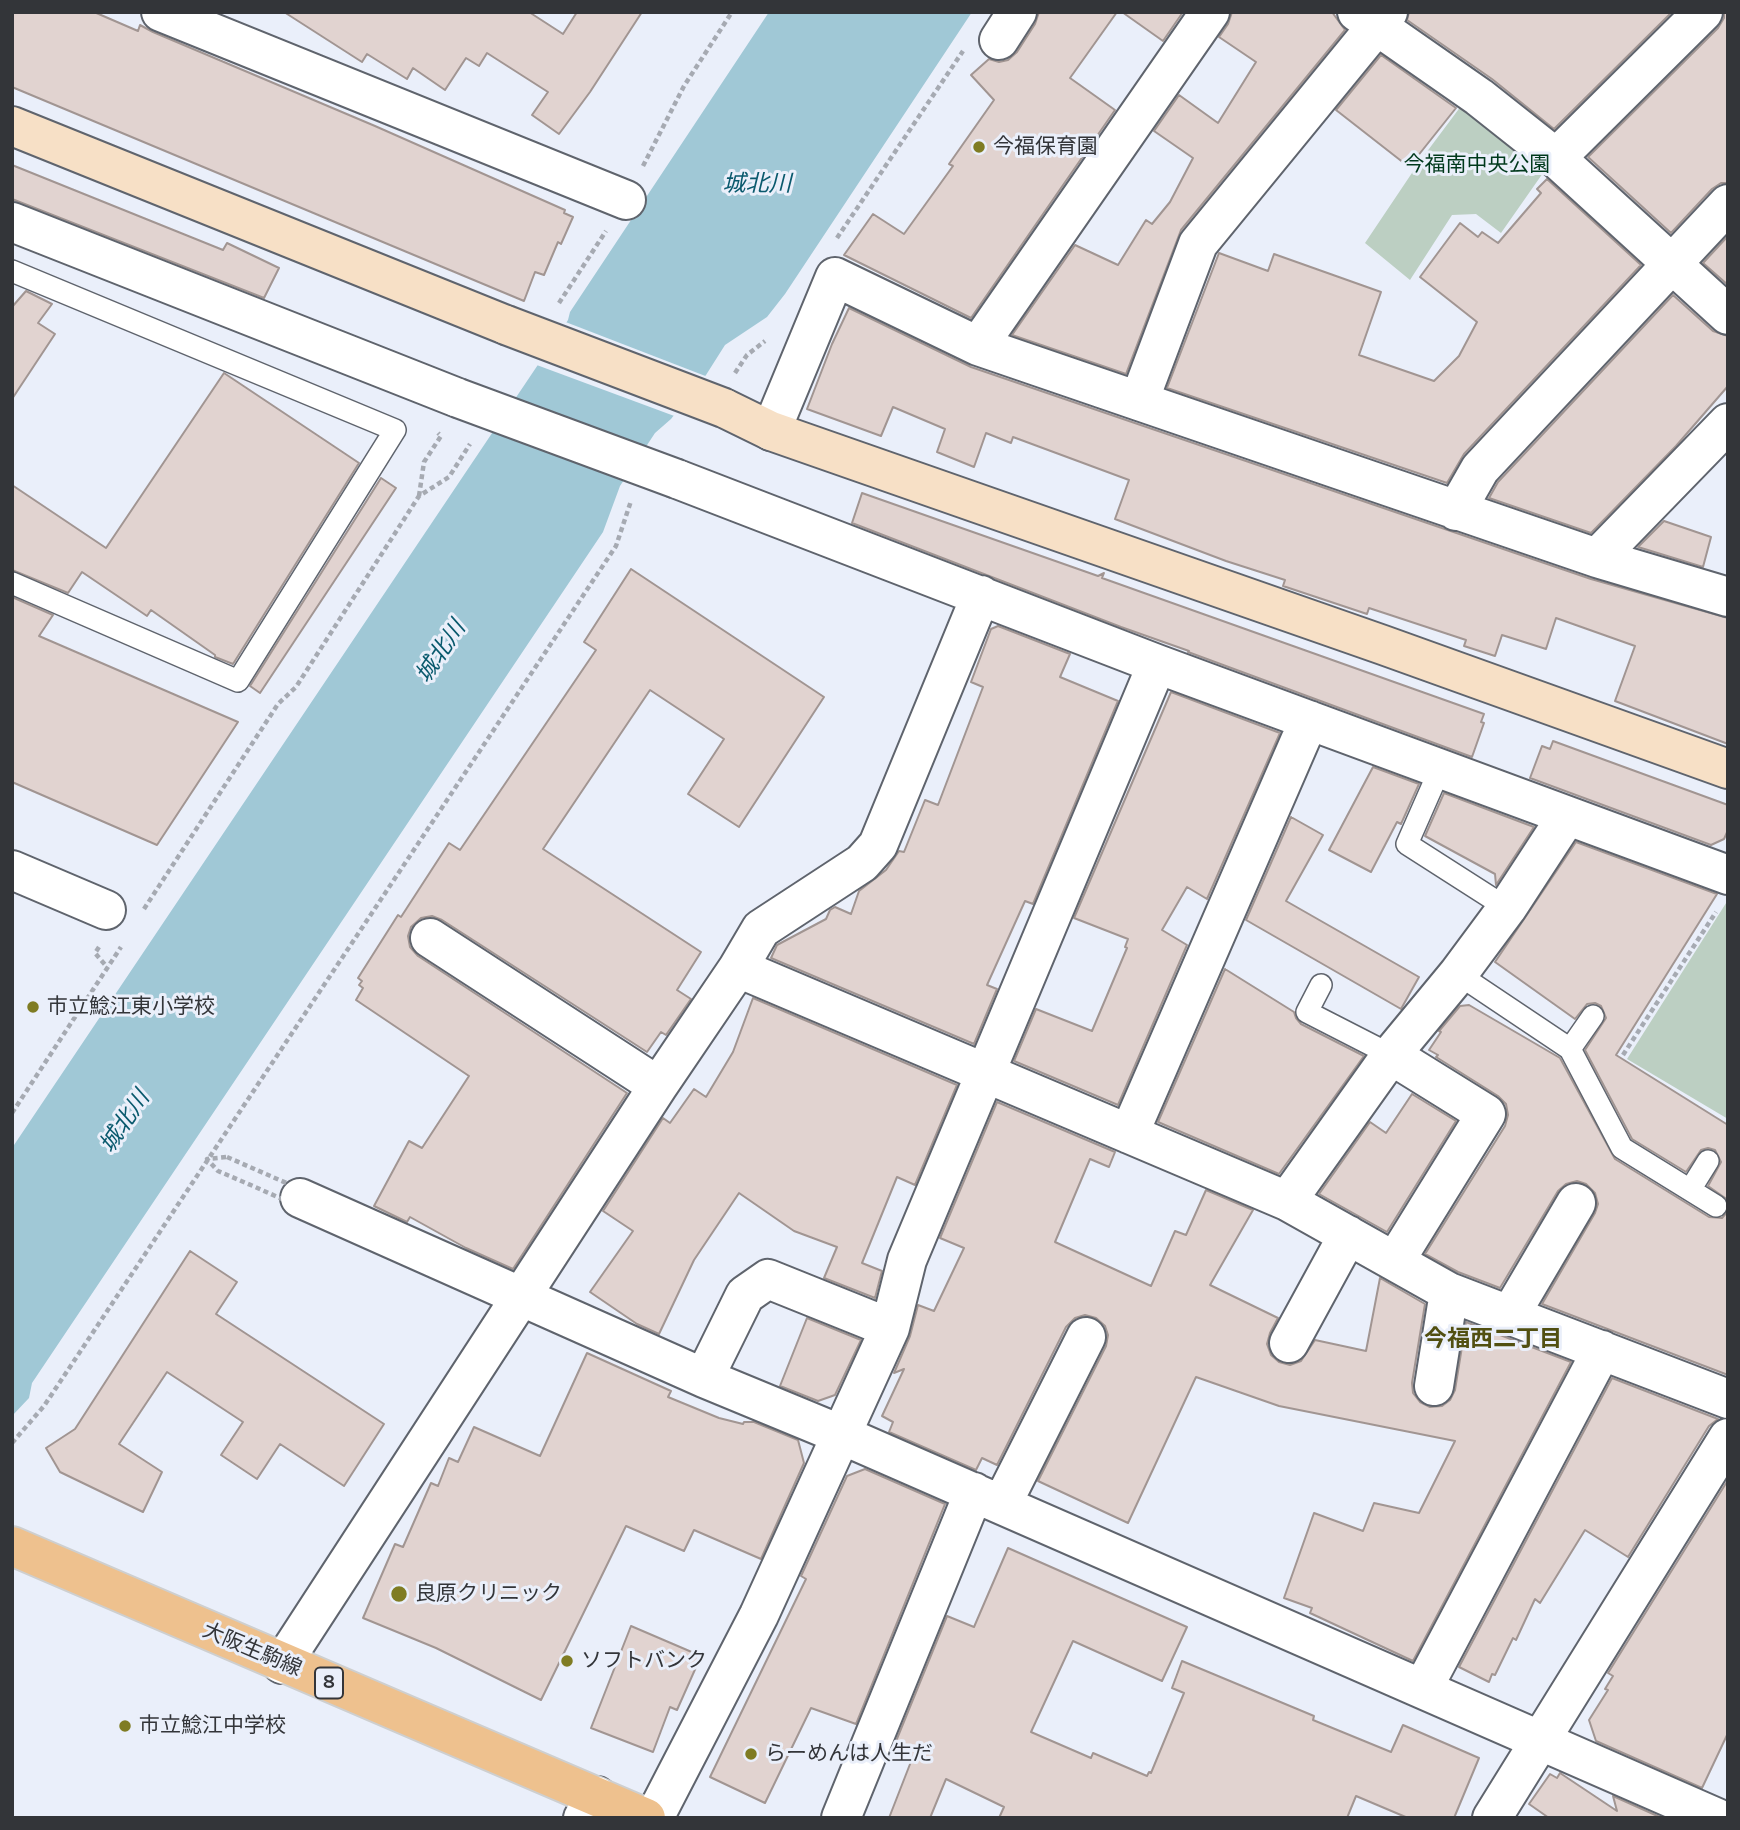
<!DOCTYPE html>
<meta charset="utf-8">
<style>
body{margin:0}
#map{position:relative;width:1740px;height:1830px;overflow:hidden;background:#eaeffa;font-family:Karla,sans-serif}
canvas{display:block}
.frame{position:absolute;inset:0;border:14px solid #333539;pointer-events:none}
</style>
<div id="map">
<canvas width="1740" height="1830"></canvas>
<div class="frame"></div>
</div>
<script>
const g = document.querySelector('canvas').getContext('2d');
g.lineJoin = 'round';
function fill(path, color) { g.fillStyle = color; g.fill(path, 'evenodd'); }
const poly = rows => new Path2D(rows.map(r => 'M' + r).join(''));
function strokePath(path, color, width, dash) { g.strokeStyle = color; g.lineWidth = width; g.lineCap = dash ? 'butt' : 'round'; g.setLineDash(dash || []); g.stroke(path); }
function label(font, color, halo, rows, align = 'center') {
  g.font = font + ' Karla,"Noto Sans JP",sans-serif'; g.lineWidth = 6; g.setLineDash([]); g.textBaseline = 'middle'; g.strokeStyle = halo; g.fillStyle = color; for (const [text, x, y, turn = 0] of rows) {
    g.save(); g.translate(x, y); g.rotate((+turn || 0) * Math.PI / 180); g.textAlign = isNaN(turn) ? turn : align; if (halo) g.strokeText(text, 0, 0); g.fillText(text, 0, 0); g.restore();
  }
}
fill(poly([
 [1467,98,1550,163,1501,233,1476,214,1452,215,1410,280,1365,243,1420,161],
 [1728,900,1728,1119,1627,1059]
]), '#bccfc2');
fill(poly([
 [769,12,972,12,785,294,767,317,725,345,706,375,671,419,655,433,620,486,603,532,32,1383,29,1398,12,1416,12,1148,568,320,570,312]
]), '#a0c8d6');
fill(poly([
 [563,321,708,377,677,417,534,364]
]), '#eaeffa');
const building = poly([
 [12,12,94,12,138,31,140,25,153,32,375,126,565,210,564,213,573,217,561,244,558,242,544,275,535,272,524,301,12,87,12,12],
 [284,12,529,12,563,34,577,12,642,12,590,92,559,134,532,115,548,92,487,53,479,66,466,58,445,90,413,68,407,79,367,54,362,62,284,12],
 [1039,12,1117,12,1070,78,1115,110,971,318,844,255,873,214,904,234,953,166,949,164,994,100,971,75,989,59,999,62,1008,60,1017,52,1035,24,1039,12],
 [1122,12,1183,12,1163,41,1122,12],
 [1232,12,1332,12,1345,30,1181,230,1126,374,1012,335,1075,245,1118,265,1146,220,1152,224,1170,202,1193,158,1154,131,1179,95,1218,123,1256,62,1219,37,1228,24,1232,12],
 [1409,12,1672,12,1554,129,1492,79,1407,20,1409,12],
 [1724,12,1728,12,1728,183,1721,183,1712,189,1671,233,1588,157,1718,28,1724,18,1724,12],
 [1381,55,1456,108,1409,167,1336,110,1381,55],
 [12,165,223,250,227,243,279,268,264,298,12,199,12,165],
 [1547,179,1641,265,1464,454,1447,483,1167,388,1219,253,1268,271,1274,254,1381,292,1359,355,1434,381,1459,356,1477,322,1420,277,1460,223,1478,237,1482,232,1498,243,1541,193,1537,189,1547,179],
 [1728,236,1728,285,1703,263,1728,236],
 [26,291,52,304,38,323,55,334,12,399,12,307,26,291],
 [1673,295,1713,331,1728,336,1728,386,1676,446,1591,533,1489,498,1498,482,1673,295],
 [849,308,971,367,1591,579,1728,618,1728,744,1615,701,1635,646,1556,618,1546,649,1502,635,1495,656,1464,646,1466,640,1369,608,1367,614,1283,586,1285,580,1226,561,1115,519,1129,480,1013,437,1011,443,986,433,974,467,937,452,945,429,893,407,881,436,807,409,832,344,849,308],
 [224,373,359,463,233,664,215,657,215,655,151,610,147,616,82,572,68,593,12,570,12,485,106,548,224,373],
 [381,478,396,488,260,693,250,686,381,478],
 [862,493,1098,576,1104,573,1102,578,1484,714,1481,722,1484,723,1472,757,1188,652,1189,651,1121,627,852,523,862,493],
 [1664,521,1711,537,1703,567,1638,547,1664,521],
 [631,569,824,697,739,827,688,794,724,739,650,690,543,849,701,952,677,990,691,999,666,1035,661,1032,647,1052,442,920,432,916,421,918,411,927,408,936,410,947,418,956,627,1093,513,1269,466,1248,410,1217,407,1222,374,1206,409,1141,422,1148,469,1076,356,1000,363,988,359,985,362,981,358,978,398,915,401,917,449,843,460,850,596,650,584,642,631,569],
 [12,597,53,615,39,636,238,722,157,845,12,782,12,597],
 [998,626,1070,654,1060,677,1118,701,1033,904,1025,901,987,985,997,989,974,1044,771,958,777,945,826,919,830,910,835,907,851,914,859,891,886,870,899,851,904,852,925,800,938,805,983,687,971,682,991,629,998,626],
 [1171,692,1280,733,1207,899,1187,887,1162,930,1187,945,1118,1105,1014,1061,1036,1009,1092,1031,1127,948,1125,947,1128,939,1074,918,1171,692],
 [1553,741,1728,805,1728,830,1724,839,1711,845,1530,778,1542,746,1550,749,1553,741],
 [1373,767,1419,784,1401,824,1397,822,1371,872,1329,850,1373,767],
 [1444,793,1534,827,1496,885,1495,874,1425,836,1444,793],
 [1291,817,1323,835,1286,901,1419,977,1401,1009,1246,920,1291,817],
 [1576,842,1717,894,1616,1055,1728,1125,1728,1200,1708,1186,1721,1162,1715,1150,1708,1148,1701,1150,1686,1172,1632,1139,1585,1050,1606,1018,1601,1006,1595,1003,1587,1004,1575,1019,1495,962,1576,842],
 [1225,969,1294,1012,1296,1018,1301,1024,1364,1056,1279,1174,1158,1122,1225,969],
 [753,998,957,1085,915,1185,897,1177,862,1263,882,1271,875,1298,824,1278,837,1247,794,1231,739,1193,694,1260,659,1334,637,1324,590,1292,633,1231,603,1211,663,1118,670,1123,694,1089,706,1097,733,1052,753,998],
 [1469,1005,1560,1058,1615,1159,1709,1217,1722,1218,1728,1211,1728,1375,1542,1304,1595,1213,1598,1204,1595,1193,1586,1184,1577,1181,1566,1184,1558,1191,1500,1288,1458,1272,1425,1254,1505,1126,1508,1115,1506,1104,1498,1096,1436,1057,1438,1055,1429,1050,1441,1032,1439,1031,1460,1006,1469,1005],
 [1412,1094,1456,1121,1387,1232,1319,1194,1370,1122,1386,1133,1412,1094],
 [997,1102,1115,1152,1109,1167,1090,1159,1055,1242,1151,1286,1175,1231,1186,1235,1206,1190,1253,1210,1210,1285,1278,1318,1270,1333,1267,1344,1271,1355,1279,1362,1290,1365,1301,1361,1315,1340,1366,1351,1380,1278,1425,1304,1412,1383,1413,1393,1420,1402,1430,1407,1442,1406,1450,1400,1455,1390,1466,1322,1571,1362,1413,1661,1310,1613,1312,1608,1284,1598,1314,1513,1363,1531,1374,1503,1419,1513,1455,1441,1279,1406,1196,1377,1128,1523,1038,1481,1106,1346,1108,1335,1105,1326,1096,1318,1085,1315,1075,1318,1066,1327,997,1465,982,1458,976,1470,889,1432,893,1422,882,1416,904,1369,894,1373,910,1336,918,1305,934,1311,964,1248,940,1238,997,1102],
 [190,1251,237,1282,216,1314,384,1424,344,1486,280,1444,257,1479,221,1455,243,1422,167,1372,119,1444,162,1472,143,1512,60,1472,46,1448,75,1429,190,1251],
 [807,1318,861,1340,835,1395,818,1401,780,1386,807,1318],
 [587,1353,671,1391,668,1397,719,1418,743,1424,744,1422,754,1422,798,1440,804,1463,761,1559,694,1530,684,1551,626,1526,541,1700,436,1648,363,1618,395,1544,403,1547,431,1483,438,1486,449,1458,458,1462,474,1427,540,1456,587,1353],
 [1612,1378,1718,1419,1709,1426,1628,1557,1585,1530,1540,1603,1535,1599,1516,1640,1513,1638,1495,1675,1492,1674,1489,1682,1459,1667,1612,1378],
 [865,1469,945,1504,856,1724,811,1708,765,1803,710,1777,806,1579,801,1576,847,1476,865,1469],
 [1728,1480,1728,1733,1702,1788,1596,1741,1589,1720,1608,1690,1605,1689,1613,1676,1608,1673,1728,1480],
 [1008,1548,1187,1627,1162,1681,1073,1641,1031,1732,1091,1758,1093,1753,1147,1776,1149,1772,1151,1773,1184,1693,1172,1688,1182,1661,1314,1716,1313,1720,1391,1752,1403,1725,1479,1758,1454,1818,1408,1818,1356,1796,1347,1818,999,1818,1004,1807,946,1779,930,1818,889,1818,912,1759,892,1751,947,1616,974,1627,1008,1548],
 [631,1626,701,1656,677,1710,670,1707,653,1752,591,1728,631,1626],
 [1560,1773,1617,1811,1613,1796,1662,1818,1549,1818,1529,1804,1550,1774,1557,1778,1560,1773]
]);
fill(building, '#e1d3d0');
strokePath(building, '#a19592', 2);
const lane = poly([
 [12,271,395,430,238,681,12,583],
 [1440,769,1407,844,1507,908],
 [1458,974,1570,1049,1622,1148,1716,1206],
 [1321,985,1307,1012,1391,1055],
 [1570,1049,1593,1016],
 [1690,1190,1708,1161]
]);
const street = poly([
 [161,12,626,200],
 [1357,12,1479,97,1556,158,1728,315],
 [999,40,1017,12],
 [1556,158,1703,12],
 [12,222,458,398],
 [978,346,1210,12],
 [1139,401,1198,244,1388,12],
 [771,431,835,277,978,346,1597,558,1728,597],
 [677,479,1157,664,1728,875],
 [1456,511,1480,469,1728,204],
 [1597,558,1728,423],
 [12,870,106,910],
 [430,938,658,1086],
 [738,968,1287,1201,1449,1292,1728,1399],
 [1391,1055,1486,1114,1395,1261],
 [1129,1134,1309,720],
 [300,1198,704,1378,842,1435,1717,1818],
 [1287,1201,1391,1055,1458,974,1507,908,1567,816],
 [1510,1315,1576,1203],
 [1289,1343,1348,1235],
 [704,1378,745,1295,768,1279,890,1328],
 [1434,1386,1449,1292],
 [1002,1504,1086,1337],
 [282,1664,658,1086,738,968,761,929,862,863,878,845,981,595],
 [1423,1688,1602,1350],
 [583,1818,597,1796],
 [654,1818,759,1615,890,1328,907,1260,1157,664],
 [841,1818,974,1492],
 [1492,1818,1728,1438]
]);
const secondary = poly([
 [12,126,506,325],
 [724,408,771,431,1383,645,1728,769]
]);
const primary = poly([
 [12,1546,646,1818]
]);
strokePath(lane, '#5f646d', 24);
strokePath(street, '#5f646d', 42);
strokePath(secondary, '#5f646d', 42);
strokePath(primary, '#cecfcf', 42);
strokePath(poly([
 [643,166,684,86,732,12],
 [837,238,963,51],
 [559,303,606,231],
 [735,373,747,355,765,341],
 [419,496,424,462,441,436,438,433],
 [144,909,278,704,296,687,419,496,449,477,470,444],
 [99,947,95,953,107,967],
 [1623,1055,1716,912],
 [12,1113,121,947],
 [227,1157,291,1185,300,1198,282,1199,253,1186,218,1171,207,1159,227,1157],
 [12,1443,44,1406,616,546,631,501]
]), '#a6aab2', 4.5, [5, 3.5]);
strokePath(lane, '#fff', 21);
strokePath(street, '#fff', 38);
strokePath(secondary, '#f7e0c6', 38);
strokePath(primary, '#eec18e', 38);
const streetBridge = poly([
 [458,398,677,479]
]);
const secondaryBridge = poly([
 [506,325,724,408]
]);
strokePath(streetBridge, '#5f646d', 42, []);
strokePath(secondaryBridge, '#5f646d', 42, []);
strokePath(streetBridge, '#fff', 38);
strokePath(secondaryBridge, '#f7e0c6', 38);
for (const [x, y, r, color] of [
 [979,147,7,"#7f7c23"],
 [33,1007,7,"#7f7c23"],
 [399,1594,9,"#7f7c23"],
 [567,1661,7,"#7f7c23"],
 [125,1726,7,"#7f7c23"],
 [751,1754,7,"#7f7c23"]
]) { const dot = new Path2D(); dot.arc(x, y, r, 0, 2 * Math.PI); g.fillStyle = color; g.fill(dot); strokePath(dot, '#eaeffa', 2.5); }
for (const [x, y, w] of [
 [329,1683,28]
]) { const box = new Path2D(); box.roundRect(x - w / 2, y - 15.5, w, 31, 5); g.fillStyle = '#eaeffa'; g.fill(box); strokePath(box, '#333539', 2); }
label('bold 19px', '#333539', null, [
 ["8",329,1683]
]);
label('21px', '#333539', '#eaeffa', [
 ["今福保育園",993,147],
 ["市立鯰江東小学校",47,1007],
 ["良原クリニック",415,1594],
 ["ソフトバンク",581,1661],
 ["市立鯰江中学校",139,1726],
 ["らーめんは人生だ",765,1754]
], 'left');
label('21px', '#00391c', '#eaeffa', [
 ["今福南中央公園",1477,165]
]);
label('21px', '#333539', '#eaeffa', [
 ["大阪生駒線",252,1650,23]
]);
label('italic 23px', '#09596d', '#eaeffa', [
 ["城北川",757,184],
 ["城北川",441,652,-56],
 ["城北川",125,1122,-56]
]);
label('bold 23px', '#514f11', '#eaeffa', [
 ["今福西二丁目",1493,1339]
]);
</script>
